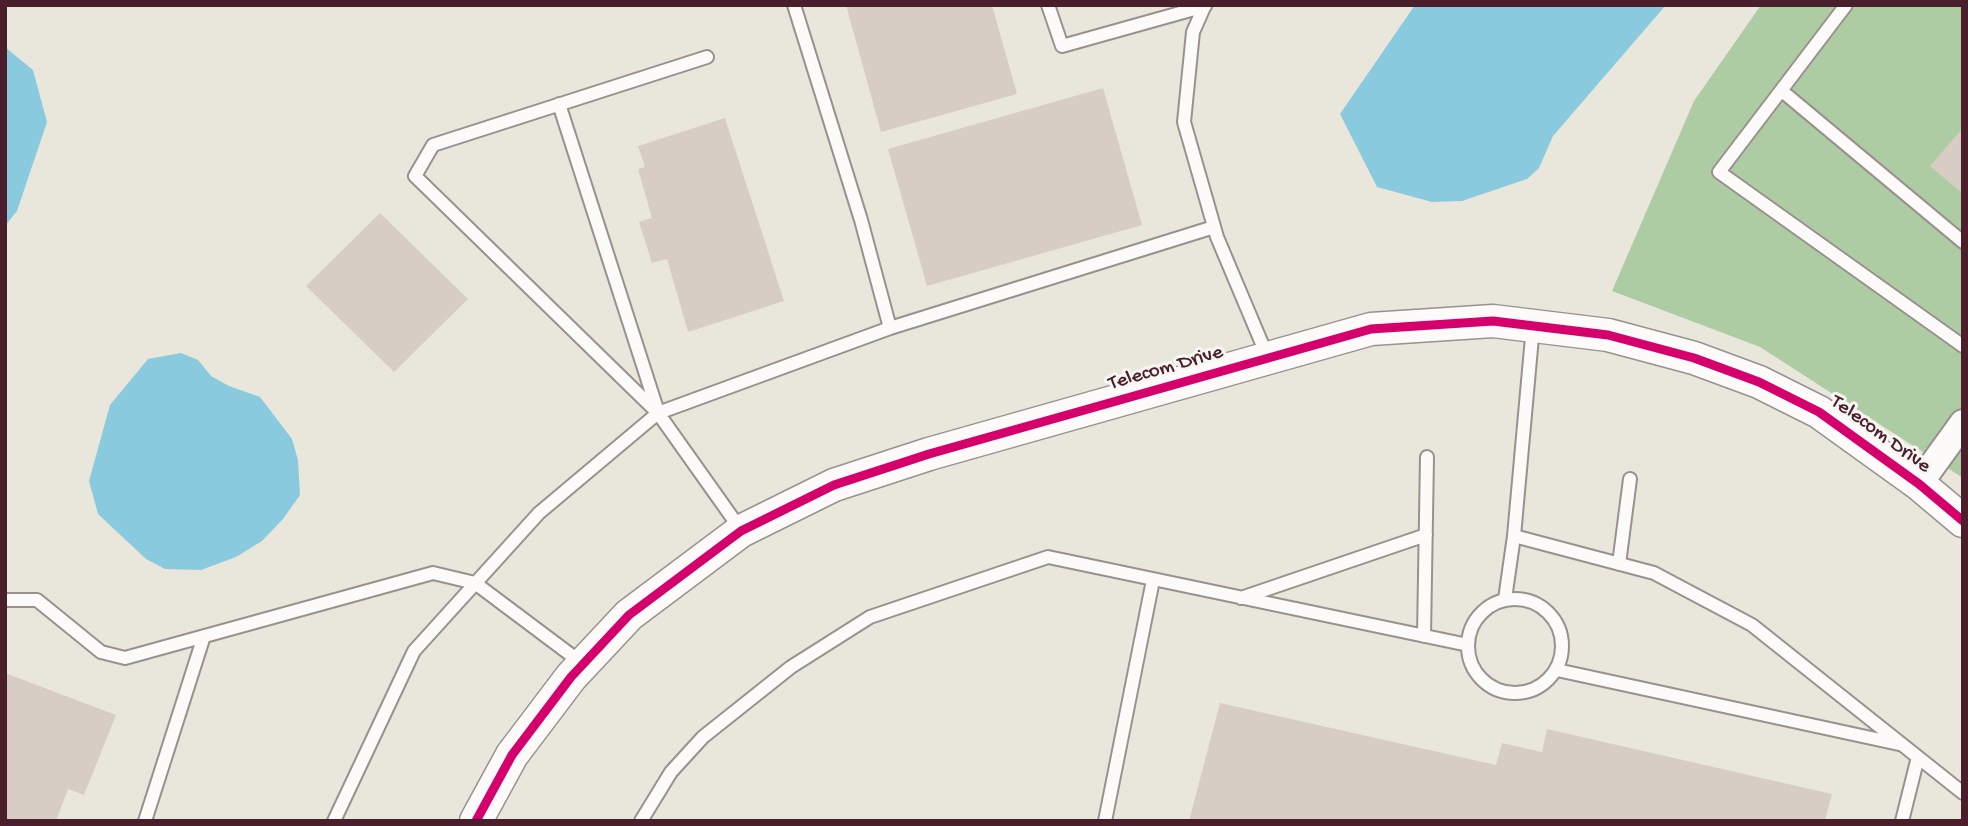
<!DOCTYPE html>
<style>
body{margin:0}
#map{position:relative;width:1968px;height:826px;overflow:hidden;background:#e9e7dc;font-family:"Gochi Hand",sans-serif}
canvas{display:block}
.frame{position:absolute;inset:0;border:7px solid #4a1f2b;pointer-events:none}
</style>
<div id="map">
<canvas width="1968" height="826"></canvas>
<div class="frame"></div>
</div>
<script>
const g = document.querySelector('canvas').getContext('2d');
g.lineJoin = 'round';
function fill(path, color) { g.fillStyle = color; g.fill(path, 'evenodd'); }
const poly = rows => new Path2D(rows.map(r => 'M' + r).join(''));
function strokePath(path, color, width, dash) { g.strokeStyle = color; g.lineWidth = width; g.lineCap = dash ? 'butt' : 'round'; g.setLineDash(dash || []); g.stroke(path); }
function label(font, color, halo, rows, align = 'center') {
  g.font = font + ' "Gochi Hand",sans-serif'; g.lineWidth = 6; g.setLineDash([]); g.textBaseline = 'middle'; g.strokeStyle = halo; g.fillStyle = color; for (const [text, x, y, turn = 0] of rows) {
    g.save(); g.translate(x, y); g.rotate((+turn || 0) * Math.PI / 180); g.textAlign = isNaN(turn) ? turn : align; if (halo) g.strokeText(text, 0, 0); g.fillText(text, 0, 0); g.restore();
  }
}
fill(poly([
 [1761,5,1963,5,1963,478,1760,347,1612,291,1694,101]
]), '#aecca3');
fill(poly([
 [1415,5,1666,5,1553,136,1539,168,1527,179,1462,201,1432,202,1377,187,1340,114],
 [5,47,33,70,47,122,17,211,5,226],
 [181,353,198,360,211,376,229,386,260,397,292,439,298,460,300,495,283,519,262,541,236,557,201,570,165,569,146,559,98,514,89,481,110,405,148,359]
]), '#8acade');
fill(poly([
 [846,5,992,5,1017,94,881,132],
 [1103,88,1142,225,927,286,888,149],
 [725,118,784,301,688,332,667,259,652,263,639,222,652,218,638,169,645,167,638,146],
 [1963,128,1963,194,1930,166],
 [380,213,468,299,394,372,306,286],
 [5,673,116,715,84,795,68,789,56,821,5,821],
 [1220,703,1496,765,1502,743,1542,752,1547,729,1832,794,1825,821,1189,821]
]), '#d8cdc5');
const service = poly([
 [1048,5,1062,46,1205,6],
 [1205,5,1193,32,1184,122,1217,237,1268,358],
 [1846,5,1719,172,1963,346],
 [707,57,433,145,415,176,658,413,741,530],
 [1782,91,1963,242],
 [559,104,657,409],
 [890,328,1214,227],
 [1514,536,1654,573,1752,625,1963,793],
 [1619,564,1630,479],
 [1241,598,1426,535],
 '1468 646a47 47 0 1 1 94 0a47 47 0 1 1-94 0Z',
 [1505,599,1514,536,1533,326],
 [5,600,37,600,101,652,125,658,433,573,475,583,583,664],
 [1424,636,1427,457],
 [1557,670,1899,744],
 [145,821,204,636],
 [334,821,414,651,539,513,658,413,890,328,861,220,794,5],
 [641,821,671,772,703,737,791,667,870,617,1048,557,1468,645],
 [1105,821,1153,580],
 [1902,821,1918,757]
]);
const minor = poly([
 [1919,484,1963,423]
]);
const tertiary = poly([
 [476,821,512,755,571,677,629,615,741,531,834,485,929,454,1371,329,1493,321,1608,335,1694,358,1759,382,1819,412,1919,484,1963,521]
]);
strokePath(service, '#99918d', 16);
strokePath(minor, '#99918d', 30);
strokePath(tertiary, '#99918d', 35);
strokePath(service, '#fcfbfa', 12);
strokePath(minor, '#fcfbfa', 26);
strokePath(tertiary, '#fcfbfa', 32);
strokePath(poly([
 [476,821,512,755,571,677,629,615,741,531,834,485,929,454,1371,329,1493,321,1608,335,1694,358,1759,382,1819,412,1919,484,1963,521]
]), '#d6006c', 9);
label('21px', '#4a1f2b', '#f6f6f2', [
 ["Telecom Drive",1166,369,-16],
 ["Telecom Drive",1880,435,36]
]);
</script>
